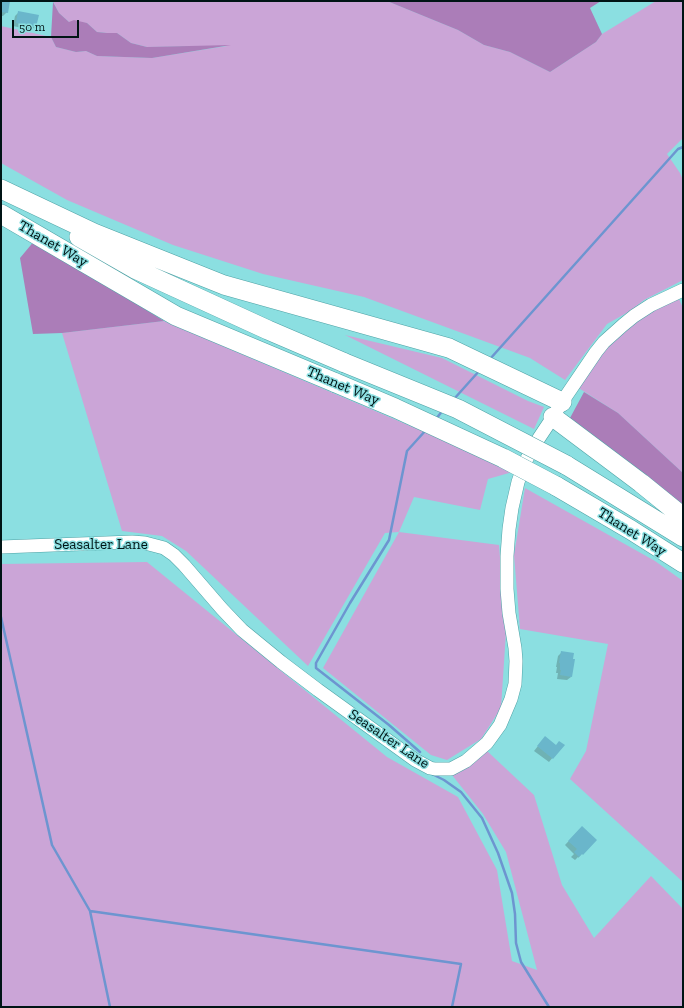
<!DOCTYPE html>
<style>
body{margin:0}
#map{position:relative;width:684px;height:1008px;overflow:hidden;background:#8bdfe1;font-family:"Zilla Slab",serif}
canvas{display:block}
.frame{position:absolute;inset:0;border:2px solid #001415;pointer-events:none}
.scale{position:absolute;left:12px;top:20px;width:67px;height:18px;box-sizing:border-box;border:2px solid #001415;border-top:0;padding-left:5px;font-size:12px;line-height:14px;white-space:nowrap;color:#001415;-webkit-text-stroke:3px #8bdfe1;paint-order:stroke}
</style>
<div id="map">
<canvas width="684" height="1008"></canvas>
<div class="frame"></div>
<div class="scale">50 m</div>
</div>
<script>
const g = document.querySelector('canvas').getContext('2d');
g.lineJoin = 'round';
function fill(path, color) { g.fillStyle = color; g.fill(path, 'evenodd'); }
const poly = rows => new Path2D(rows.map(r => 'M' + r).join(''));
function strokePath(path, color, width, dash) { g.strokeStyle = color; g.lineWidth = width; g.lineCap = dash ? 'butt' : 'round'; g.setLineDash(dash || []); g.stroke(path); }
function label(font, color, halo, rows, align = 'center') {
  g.font = font + ' "Zilla Slab",serif'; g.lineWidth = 3; g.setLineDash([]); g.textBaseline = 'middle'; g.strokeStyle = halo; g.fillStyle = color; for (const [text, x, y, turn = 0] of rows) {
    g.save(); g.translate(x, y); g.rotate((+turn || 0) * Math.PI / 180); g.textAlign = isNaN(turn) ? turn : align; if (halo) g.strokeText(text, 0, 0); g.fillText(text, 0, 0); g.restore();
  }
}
fill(poly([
 [53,1,387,1,458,30,484,45,510,52,550,72,596,42,602,34,656,1,683,1,683,138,667,154,680,173,683,180,683,280,644,300,630,311,607,324,565,380,530,358,364,297,263,274,173,245,67,200,1,163,1,26,51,37,56,47,76,52,86,51,97,56,152,58,227,46,147,47,131,43,117,33,107,33,97,32,87,23,69,22,59,13],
 [676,297,679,299,683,308,683,473,618,413,577,387,602,352,621,331],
 [164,321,516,471,488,479,480,510,414,497,399,532,499,545,506,632,501,708,481,739,447,760,431,755,323,668,399,532,385,533,308,666,186,551,162,536,122,531,62,333],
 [345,335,442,358,528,401,544,407,534,429],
 [525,488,655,561,683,581,683,882,570,779,586,751,608,644,520,629,514,555],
 [147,562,387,757,458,797,497,870,512,961,537,970,506,852,483,814,452,775,486,750,534,795,562,885,594,938,651,876,683,909,683,1007,1,1007,1,564]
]), '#cba5d7');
fill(poly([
 [387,1,601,1,590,8,602,34,596,42,550,72,510,52,484,45,458,30],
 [53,2,59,13,69,22,74,20,87,23,97,32,107,33,117,33,131,43,147,47,231,45,152,58,97,56,86,51,76,52,56,47,51,37],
 [35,240,164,321,62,333,33,334,20,258],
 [584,392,618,413,683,473,683,509,570,418]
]), '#ab7db8');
fill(poly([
 [1,1,7,12,3,16,1,16],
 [19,12,35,27,31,30,13,26,15,16],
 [562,652,571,677,567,680,557,679,558,673,556,673,557,667,556,667,558,656],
 [542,741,556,746,563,745,549,762,534,751],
 [582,827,595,840,578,858,578,857,575,860,571,857,574,854,565,845]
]), '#0003');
strokePath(poly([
 [490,359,678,149,683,147],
 [454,399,480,370],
 [436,419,443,410],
 [1,617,52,845,90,911,110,1007],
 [420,752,389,725,316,668,316,663,350,603,389,540,407,451,426,430],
 [432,774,444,780,461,792,482,818,498,853,512,893,515,914,516,943,521,962,549,1007],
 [90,911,461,964,452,1007]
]), '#6d95d0', 2.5);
fill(poly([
 [1,1,10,1,8,13,1,12],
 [18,11,39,15,36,27,16,23],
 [561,651,574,653,573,659,575,659,572,677,560,675,561,670,560,670,560,663,559,663],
 [545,736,556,745,559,741,565,745,553,759,537,746],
 [582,826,597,840,583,855,582,854,579,857,574,852,577,849,568,841]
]), '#6ab6cb');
const minor = poly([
 [1,547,132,542,145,543,164,548,174,555,184,565,222,609,242,630,281,662,318,690,415,760,430,768,435,769,451,769,466,761,487,743,500,725,511,699,515,684,516,661,515,648,509,613,507,589,507,556,509,529,512,508,518,482,525,462,539,438,553,417,562,402,596,352,604,342,623,325,634,316,651,305,683,290]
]);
const highway = poly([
 [1,189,94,233,224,285,449,348,562,402],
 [1,214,176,316,336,383],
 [79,237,135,269,268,330,345,363],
 [553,417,641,483,683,517],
 [566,465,683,537],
 [556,486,631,530,683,563]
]);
strokePath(minor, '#4ea2a5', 14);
strokePath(highway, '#4ea2a5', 20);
strokePath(minor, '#fff', 13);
strokePath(highway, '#fff', 19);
const highwayBridge = poly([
 [345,363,458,409,566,465],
 [336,383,395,408,503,458,556,486]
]);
strokePath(highwayBridge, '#4ea2a5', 20, []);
strokePath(highwayBridge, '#fff', 19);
label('15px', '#001415', '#8bdfe1', [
 ["Thanet Way",53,244,30],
 ["Thanet Way",343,386,23],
 ["Thanet Way",632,532,32],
 ["Seasalter Lane",101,545],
 ["Seasalter Lane",389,739,34]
]);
</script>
